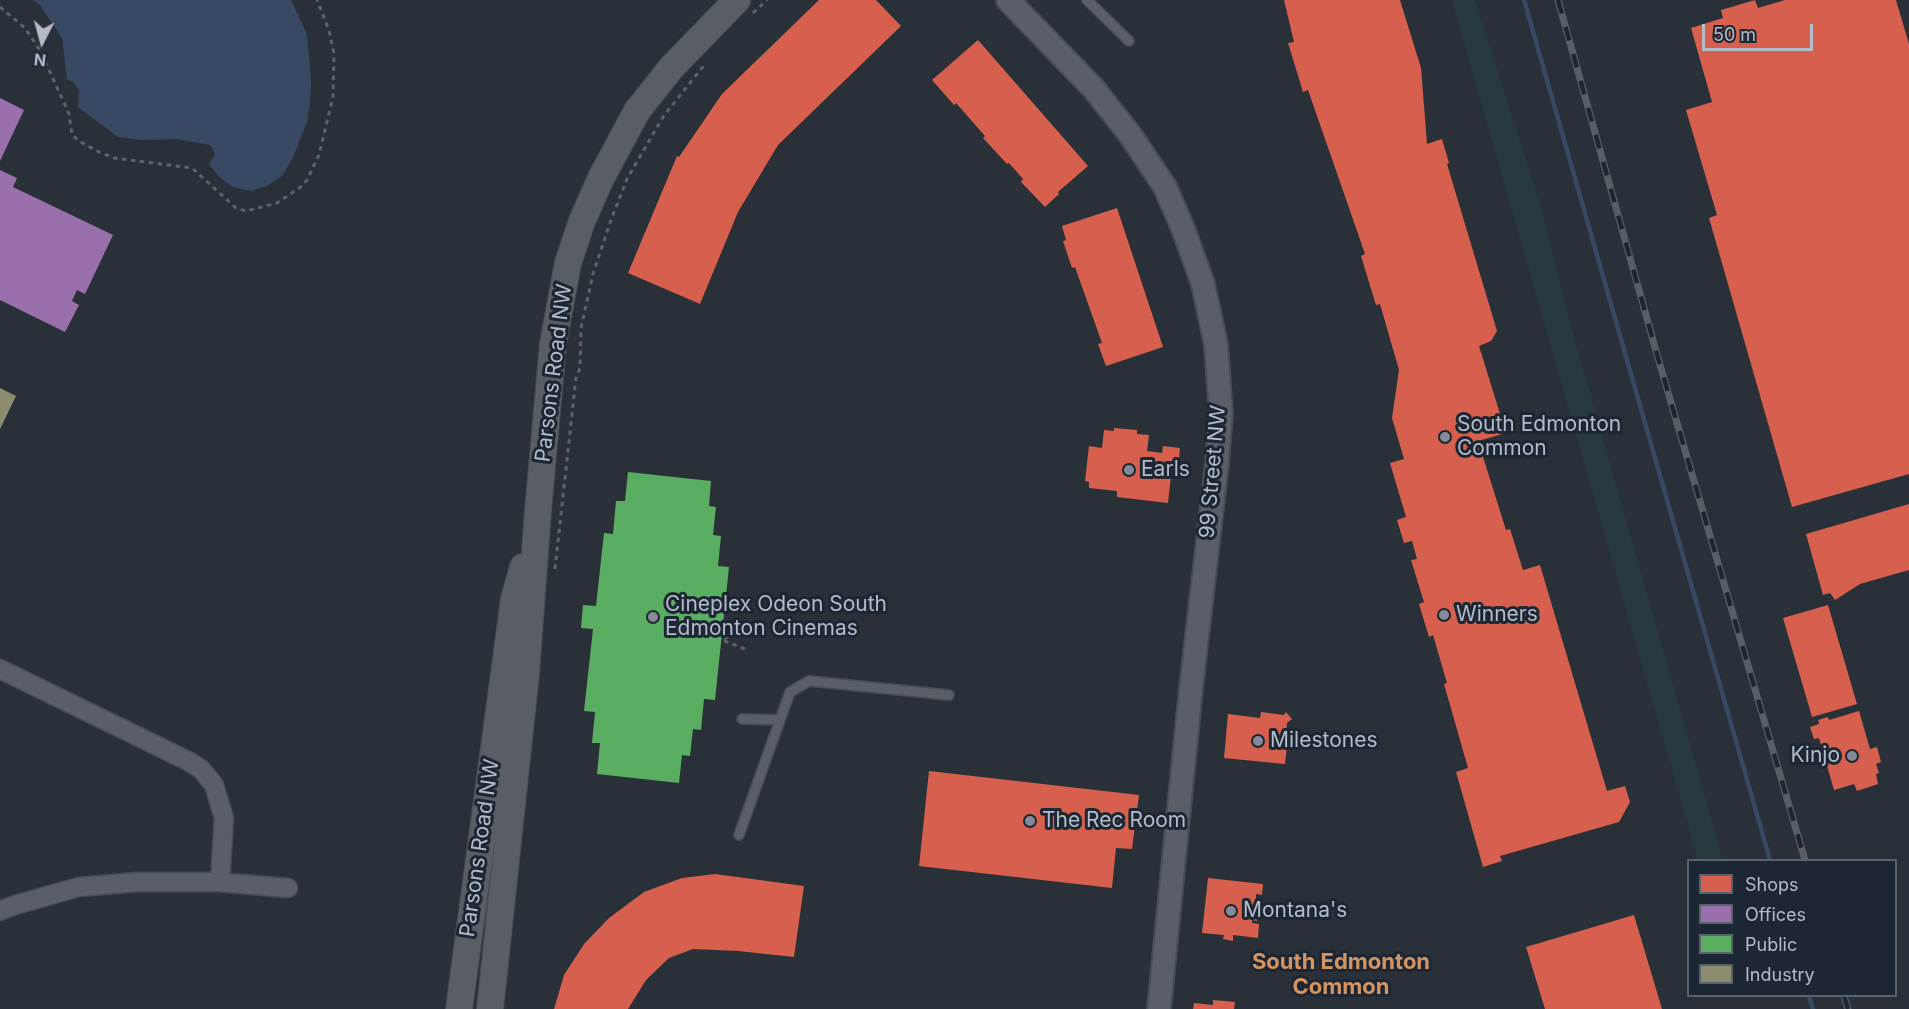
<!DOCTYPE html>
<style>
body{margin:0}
#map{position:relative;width:1909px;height:1009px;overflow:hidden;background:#2a3038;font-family:Inter,sans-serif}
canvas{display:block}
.legend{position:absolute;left:1687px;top:859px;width:210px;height:138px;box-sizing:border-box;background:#1d2633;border:2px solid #59626f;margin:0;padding:8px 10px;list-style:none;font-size:18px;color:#b4bcc9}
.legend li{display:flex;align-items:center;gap:12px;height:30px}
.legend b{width:30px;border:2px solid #59626f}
.north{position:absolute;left:12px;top:12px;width:60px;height:60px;-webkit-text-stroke:4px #1d2633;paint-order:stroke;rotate:186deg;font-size:16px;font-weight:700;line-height:24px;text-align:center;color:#b4bcc9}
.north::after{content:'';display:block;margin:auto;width:21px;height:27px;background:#b4bcc9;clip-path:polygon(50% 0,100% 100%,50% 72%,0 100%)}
.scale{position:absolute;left:1702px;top:24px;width:111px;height:27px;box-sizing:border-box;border:3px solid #b4bcc9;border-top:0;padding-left:8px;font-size:18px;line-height:21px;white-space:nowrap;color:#b4bcc9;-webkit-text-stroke:4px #1d2633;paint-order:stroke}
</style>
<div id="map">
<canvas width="1909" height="1009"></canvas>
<ul class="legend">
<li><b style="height:16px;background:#d6604d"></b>Shops</li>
<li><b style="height:16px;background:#9970ab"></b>Offices</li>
<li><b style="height:16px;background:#5aae61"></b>Public</li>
<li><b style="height:16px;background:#8c8c6e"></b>Industry</li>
</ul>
<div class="north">N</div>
<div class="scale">50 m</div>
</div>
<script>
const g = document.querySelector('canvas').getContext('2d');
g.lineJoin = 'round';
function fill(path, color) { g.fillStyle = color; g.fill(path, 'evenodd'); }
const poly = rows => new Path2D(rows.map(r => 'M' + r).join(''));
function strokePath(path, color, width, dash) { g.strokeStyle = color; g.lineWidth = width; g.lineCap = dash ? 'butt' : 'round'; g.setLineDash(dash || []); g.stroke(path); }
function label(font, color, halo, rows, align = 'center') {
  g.font = font + ' Inter,sans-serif'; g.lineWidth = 6; g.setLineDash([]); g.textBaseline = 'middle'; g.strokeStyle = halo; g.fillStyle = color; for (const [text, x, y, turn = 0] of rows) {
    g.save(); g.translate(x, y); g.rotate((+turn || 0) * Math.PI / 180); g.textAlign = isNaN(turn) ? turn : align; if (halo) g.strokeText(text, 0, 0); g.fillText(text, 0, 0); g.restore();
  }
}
fill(poly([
 [1452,0,1475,0,1541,207,1570,323,1723,860,1698,860]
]), '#273a3e');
fill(poly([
 [33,0,291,0,307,34,311,81,310,103,307,122,292,160,282,176,267,186,251,191,233,187,219,177,209,164,215,154,210,145,177,139,141,140,118,137,78,107,79,91,73,82,67,79,62,38,40,5]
]), '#384963');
fill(poly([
 [819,0,876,0,901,26,778,145,738,212,700,304,628,273,677,156,679,157,722,94],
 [1284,0,1400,0,1421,68,1427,144,1442,139,1449,163,1447,164,1497,331,1491,341,1479,346,1506,433,1478,441,1506,530,1510,529,1523,570,1540,565,1607,791,1625,786,1630,802,1619,822,1500,856,1502,861,1483,867,1456,772,1468,768,1444,684,1447,683,1433,635,1429,637,1419,604,1424,602,1411,560,1417,559,1412,541,1404,543,1397,520,1406,517,1390,463,1404,459,1392,418,1399,370,1380,304,1376,305,1361,256,1365,254,1308,90,1303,92,1288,43,1294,42],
 [1755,0,1758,8,1785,0,1896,0,1909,44,1909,474,1792,507,1709,218,1717,215,1686,110,1712,102,1691,28,1723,18,1721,10],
 [978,40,1088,166,1058,192,1059,194,1045,207,1021,182,1023,179,1009,163,1007,164,983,138,985,136,956,103,954,105,932,80],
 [1117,208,1163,347,1106,366,1098,344,1102,343,1075,267,1072,268,1063,241,1066,240,1062,226],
 [1114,428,1137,430,1137,434,1149,435,1147,451,1162,453,1163,446,1180,448,1179,459,1173,458,1168,503,1117,497,1117,491,1089,488,1089,482,1085,481,1089,446,1102,448,1104,430,1114,431],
 [1909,504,1909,570,1860,584,1835,600,1830,593,1823,595,1806,534],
 [1828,605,1857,704,1812,717,1783,618],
 [1859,711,1870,749,1877,747,1881,762,1876,764,1879,773,1876,774,1878,784,1857,791,1854,784,1834,790,1819,738,1814,739,1810,727,1819,724,1818,720,1828,717,1829,720],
 [1261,712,1284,715,1286,712,1292,719,1287,723,1286,736,1291,736,1290,747,1287,746,1285,764,1224,758,1228,714,1260,718],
 [929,771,1139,795,1132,849,1116,848,1112,888,919,866],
 [715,874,804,886,794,957,738,951,693,949,669,958,646,980,628,1009,554,1009,564,975,584,944,609,918,644,892,682,878],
 [1208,878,1263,884,1262,895,1256,894,1256,901,1259,902,1257,921,1252,920,1252,923,1259,924,1258,938,1233,935,1233,941,1223,939,1224,935,1202,933],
 [1634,915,1662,1009,1545,1009,1526,947],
 [1213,1000,1235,1002,1234,1009,1193,1009,1194,1003,1213,1005]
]), '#d6604d');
fill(poly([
 [0,98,24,110,0,161],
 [0,170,17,178,13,187,113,235,85,294,77,290,72,301,79,305,65,332,0,300]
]), '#9970ab');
fill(poly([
 [628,472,711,481,709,506,716,507,713,535,721,536,718,566,729,567,715,700,704,699,701,730,693,729,690,756,682,755,679,783,597,774,600,743,592,743,595,712,584,711,593,629,581,628,583,605,596,606,604,533,613,534,616,501,625,501]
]), '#5aae61');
fill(poly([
 [0,388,16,396,0,429]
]), '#8c8c6e');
strokePath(poly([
 [1524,0,1770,860],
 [1809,996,1813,1009]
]), '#384963', 4.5);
const service = poly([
 [1087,0,1129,41],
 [742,719,780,720],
 [739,835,790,692,809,681,949,695]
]);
const minor = poly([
 [0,669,188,761,201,769,214,785,224,818,220,882],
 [0,911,15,905,79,887,137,882,217,882,288,888]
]);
const tertiary = poly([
 [1008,0,1094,89,1131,136,1165,187,1184,231,1203,284,1216,345,1221,414,1217,463,1191,688,1159,1009]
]);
const secondary = poly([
 [459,1009,514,599,523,567],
 [490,1009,526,673,538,511,553,344,568,263,582,221,601,178,637,111,671,68,737,0]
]);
strokePath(service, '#484c53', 12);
strokePath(minor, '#484c53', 21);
strokePath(tertiary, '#484c53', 26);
strokePath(secondary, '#484c53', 28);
strokePath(poly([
 [0,7,25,28,41,52,69,114,72,135,79,141,99,152,114,158,192,168,236,208,246,211,277,203,302,186,307,180,319,155,333,97,334,54,329,30,317,0],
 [753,13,767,0],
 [555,569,576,378,580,368,581,328,593,274,611,220,627,179,663,117,705,64],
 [745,649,722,640,749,625]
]), '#5d636a', 3, [4.5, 4.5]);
strokePath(service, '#5a5e66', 9);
strokePath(minor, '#5a5e66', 18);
strokePath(tertiary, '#5a5e66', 22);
strokePath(secondary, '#595d64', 26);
const rail = poly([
 [1558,0,1658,358,1805,860],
 [1844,996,1848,1009]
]);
strokePath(rail, '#595d64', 7);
strokePath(rail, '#1d2633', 4.5, [14]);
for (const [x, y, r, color] of [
 [1445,437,6,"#848b96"],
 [1129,470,6,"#848b96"],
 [1444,615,6,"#848b96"],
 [653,617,6,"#848b96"],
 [1258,741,6,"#848b96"],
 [1852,756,6,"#848b96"],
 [1030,821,6,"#848b96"],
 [1231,911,6,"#848b96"]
]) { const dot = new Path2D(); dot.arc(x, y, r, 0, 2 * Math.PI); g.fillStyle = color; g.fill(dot); strokePath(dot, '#1d2633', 2); }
label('21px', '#b4bcc9', '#1d2633', [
 ["Parsons Road NW",554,373,-83],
 ["99 Street NW",1213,472,-85],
 ["Parsons Road NW",480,848,-82]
]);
label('21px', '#b4bcc9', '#1d2633', [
 ["South Edmonton",1457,425],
 ["Common",1457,449],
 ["Earls",1141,470],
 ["Cineplex Odeon South",665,605],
 ["Edmonton Cinemas",665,629],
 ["Winners",1456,615],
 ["Milestones",1270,741],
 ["Kinjo",1840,756,"right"],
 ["The Rec Room",1042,821],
 ["Montana's",1243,911]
], 'left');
label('bold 22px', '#d59563', '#1d2633', [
 ["South Edmonton",1341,962],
 ["Common",1341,987]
]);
</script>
